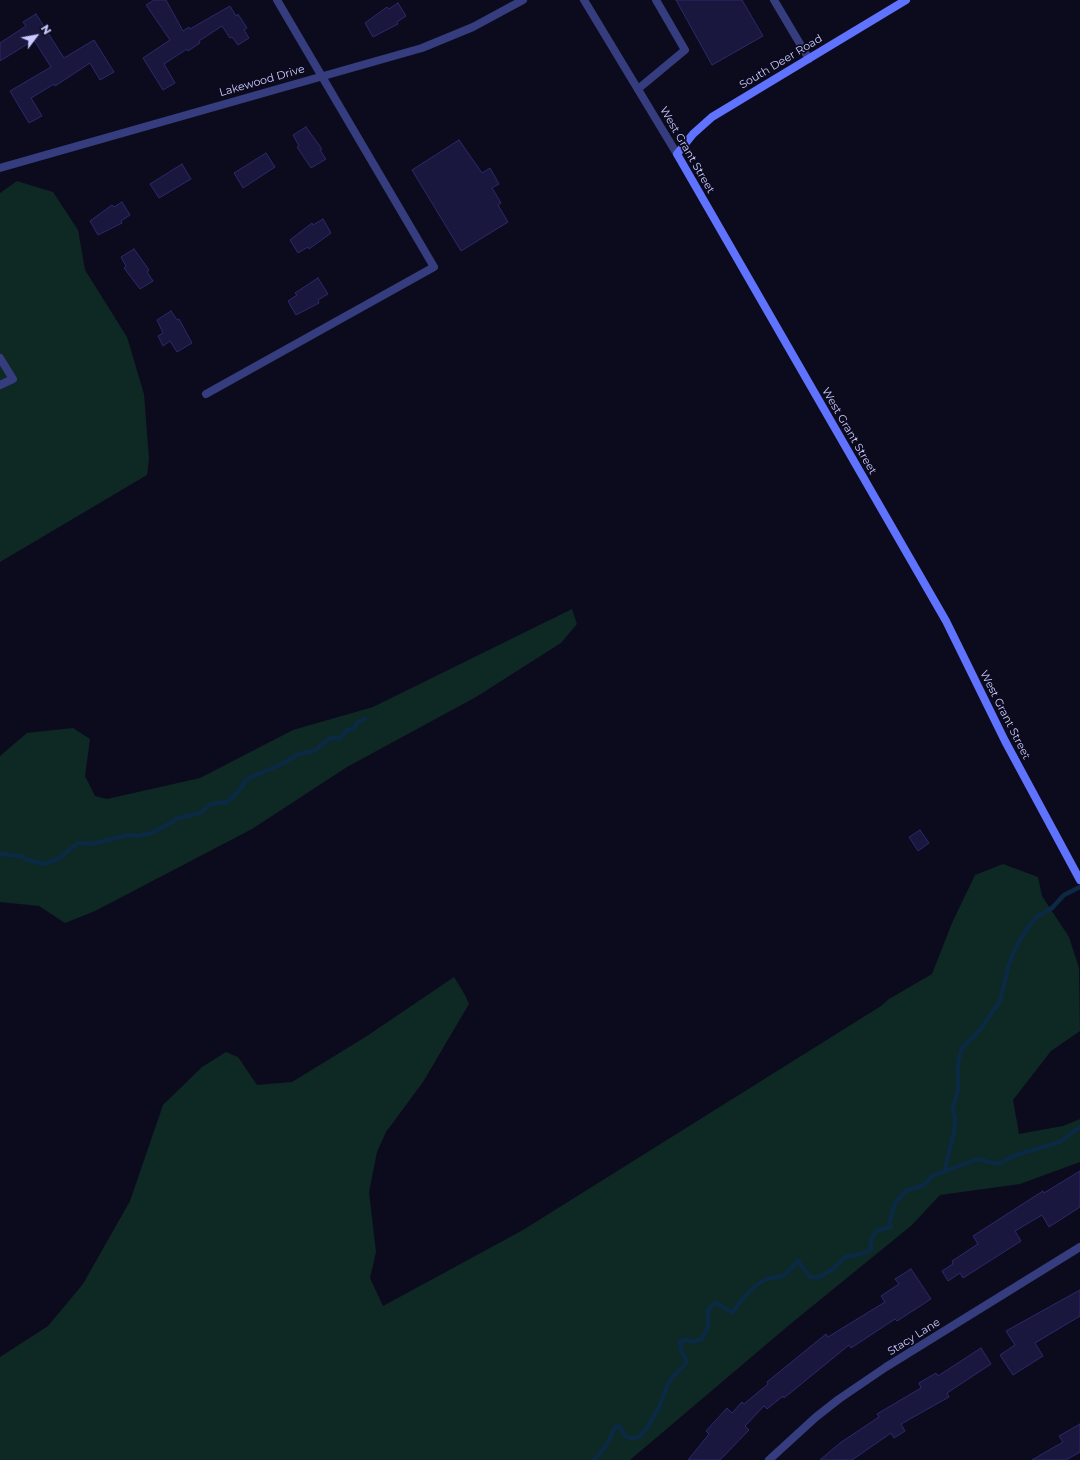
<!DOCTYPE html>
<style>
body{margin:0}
#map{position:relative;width:1080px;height:1460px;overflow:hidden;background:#0c0b1e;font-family:Montserrat,sans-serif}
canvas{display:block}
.north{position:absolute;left:16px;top:16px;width:40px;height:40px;-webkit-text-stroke:3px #0c0b1e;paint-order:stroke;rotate:58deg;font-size:11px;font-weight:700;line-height:16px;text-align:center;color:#c9caff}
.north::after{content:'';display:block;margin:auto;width:14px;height:18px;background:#c9caff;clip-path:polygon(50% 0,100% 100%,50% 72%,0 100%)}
</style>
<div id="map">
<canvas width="1080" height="1460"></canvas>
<div class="north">N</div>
</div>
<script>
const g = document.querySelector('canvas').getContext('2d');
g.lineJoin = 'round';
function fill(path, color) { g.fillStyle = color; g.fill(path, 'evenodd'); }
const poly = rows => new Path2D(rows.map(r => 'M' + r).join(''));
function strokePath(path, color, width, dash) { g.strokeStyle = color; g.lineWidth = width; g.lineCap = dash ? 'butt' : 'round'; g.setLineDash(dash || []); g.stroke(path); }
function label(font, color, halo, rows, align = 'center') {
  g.font = font + ' Montserrat,sans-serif'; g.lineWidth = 3.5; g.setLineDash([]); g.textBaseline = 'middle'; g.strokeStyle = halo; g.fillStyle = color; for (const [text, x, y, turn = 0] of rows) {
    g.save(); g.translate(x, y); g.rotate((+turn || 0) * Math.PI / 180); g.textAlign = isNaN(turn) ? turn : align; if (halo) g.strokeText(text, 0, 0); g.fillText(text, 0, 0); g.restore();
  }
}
fill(poly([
 [17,181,53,192,78,230,85,270,127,337,144,394,149,459,147,475,0,562,0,193],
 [572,609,577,624,561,643,476,697,347,767,252,829,95,911,65,923,39,906,0,902,0,756,27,733,73,728,90,739,85,776,95,796,107,799,200,778,293,730,373,707],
 [1003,864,1038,877,1042,896,1069,937,1079,968,1080,1031,1051,1051,1013,1100,1019,1134,1063,1126,1080,1119,1080,1162,1020,1184,940,1195,912,1225,788,1326,630,1460,0,1460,0,1357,48,1326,83,1284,130,1201,163,1105,202,1067,226,1052,238,1057,257,1085,292,1082,367,1036,454,977,465,995,469,1004,423,1082,386,1132,377,1152,369,1192,376,1252,370,1278,383,1306,523,1230,881,1006,889,999,932,974,952,923,975,875]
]), '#0e2823');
strokePath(poly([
 [0,854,21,856,25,859,43,864,58,859,78,843,92,844,128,835,137,836,152,833,179,818,200,813,211,804,227,802,238,792,246,780,251,777,280,765,299,754,314,751,330,738,340,738,347,730,353,729,358,722,365,719],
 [944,1172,954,1132,955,1121,953,1108,958,1090,958,1062,962,1048,980,1030,1000,1001,1009,964,1016,947,1028,927,1038,916,1052,908,1064,895,1080,887],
 [594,1460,606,1446,615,1427,619,1426,625,1436,630,1438,639,1437,647,1428,658,1409,670,1380,687,1362,681,1350,680,1341,686,1340,693,1342,702,1339,708,1326,708,1310,716,1302,732,1313,744,1297,754,1287,766,1279,783,1276,798,1261,810,1277,820,1277,834,1268,845,1257,860,1254,871,1250,871,1240,876,1231,891,1227,890,1221,895,1203,906,1191,924,1185,932,1176,940,1173,978,1159,998,1164,1016,1155,1060,1142,1080,1127]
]), '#0b2943', 4.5);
const building = poly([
 [154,0,166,0,183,31,189,27,190,29,230,6,236,16,238,14,247,28,244,30,249,38,238,45,232,37,230,38,222,26,199,41,200,43,188,51,187,49,164,64,175,83,163,90,143,58,170,40,146,5,154,0],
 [676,0,742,0,763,36,712,65,676,0],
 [398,3,406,16,397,22,398,24,373,37,365,23,387,7,389,9,398,3],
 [36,14,64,58,94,40,114,72,100,80,90,63,55,86,54,84,31,98,42,116,29,123,10,91,51,67,34,40,0,61,0,43,26,26,23,22,36,14],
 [306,127,322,149,320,150,326,159,311,168,297,147,299,146,293,135,306,127],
 [459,140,482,173,490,168,499,184,492,188,501,203,498,205,508,222,461,251,412,170,459,140],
 [266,153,275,167,243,188,234,173,266,153],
 [182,164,191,179,159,198,150,184,182,164],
 [122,202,130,215,121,221,122,223,98,235,90,221,112,205,114,207,122,202],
 [323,219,331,233,309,249,308,247,298,253,290,240,312,223,313,225,323,219],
 [134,249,149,270,147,272,153,281,140,289,124,268,126,266,121,257,134,249],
 [318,278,328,294,318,300,319,303,296,315,288,301,297,295,295,293,318,278],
 [171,311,177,320,179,319,192,343,177,352,170,341,163,346,158,336,163,333,157,320,171,311],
 [920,830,929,843,918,851,909,837,920,830],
 [1080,1171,1080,1207,1049,1227,1042,1215,1015,1231,1021,1241,963,1278,960,1273,948,1281,942,1271,953,1264,952,1261,978,1244,973,1236,1043,1191,1044,1193,1080,1171],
 [911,1269,931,1299,897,1321,895,1319,851,1348,849,1345,784,1398,783,1396,767,1409,764,1406,745,1426,749,1430,720,1460,688,1460,709,1434,706,1431,727,1408,732,1413,742,1402,744,1404,768,1384,767,1382,826,1334,828,1337,885,1302,881,1296,899,1284,895,1279,911,1269],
 [1080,1290,1080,1316,1035,1343,1043,1356,1013,1375,1000,1355,1015,1345,1006,1331,1080,1290],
 [981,1348,991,1364,947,1393,949,1397,901,1424,905,1431,894,1438,891,1433,852,1460,820,1460,840,1443,879,1417,877,1414,921,1388,919,1383,936,1373,938,1376,981,1348],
 [1080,1424,1080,1452,1066,1460,1032,1460,1063,1442,1059,1436,1080,1424]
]);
fill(building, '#1a173f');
strokePath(building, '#2c296c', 1);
strokePath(poly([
 [774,0,809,59],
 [638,89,685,50,656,0],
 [0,358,13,379,0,385],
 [206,394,434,267,277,0]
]), '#353d7e', 8);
strokePath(poly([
 [584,0,677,154],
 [0,168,422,48,473,27,523,0],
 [769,1460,816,1417,839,1399,886,1367,1080,1247]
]), '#353d7e', 8);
strokePath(poly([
 [906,0,712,117,693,134,677,154,946,621,1005,741,1080,880]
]), '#6073ff', 8);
label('11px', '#c9caff', '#0c0b1e', [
 ["South Deer Road",781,62,-31],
 ["Lakewood Drive",262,81,-16],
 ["West Grant Street",687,150,60],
 ["West Grant Street",849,431,60],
 ["West Grant Street",1005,715,63],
 ["Stacy Lane",914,1337,-32]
]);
</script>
